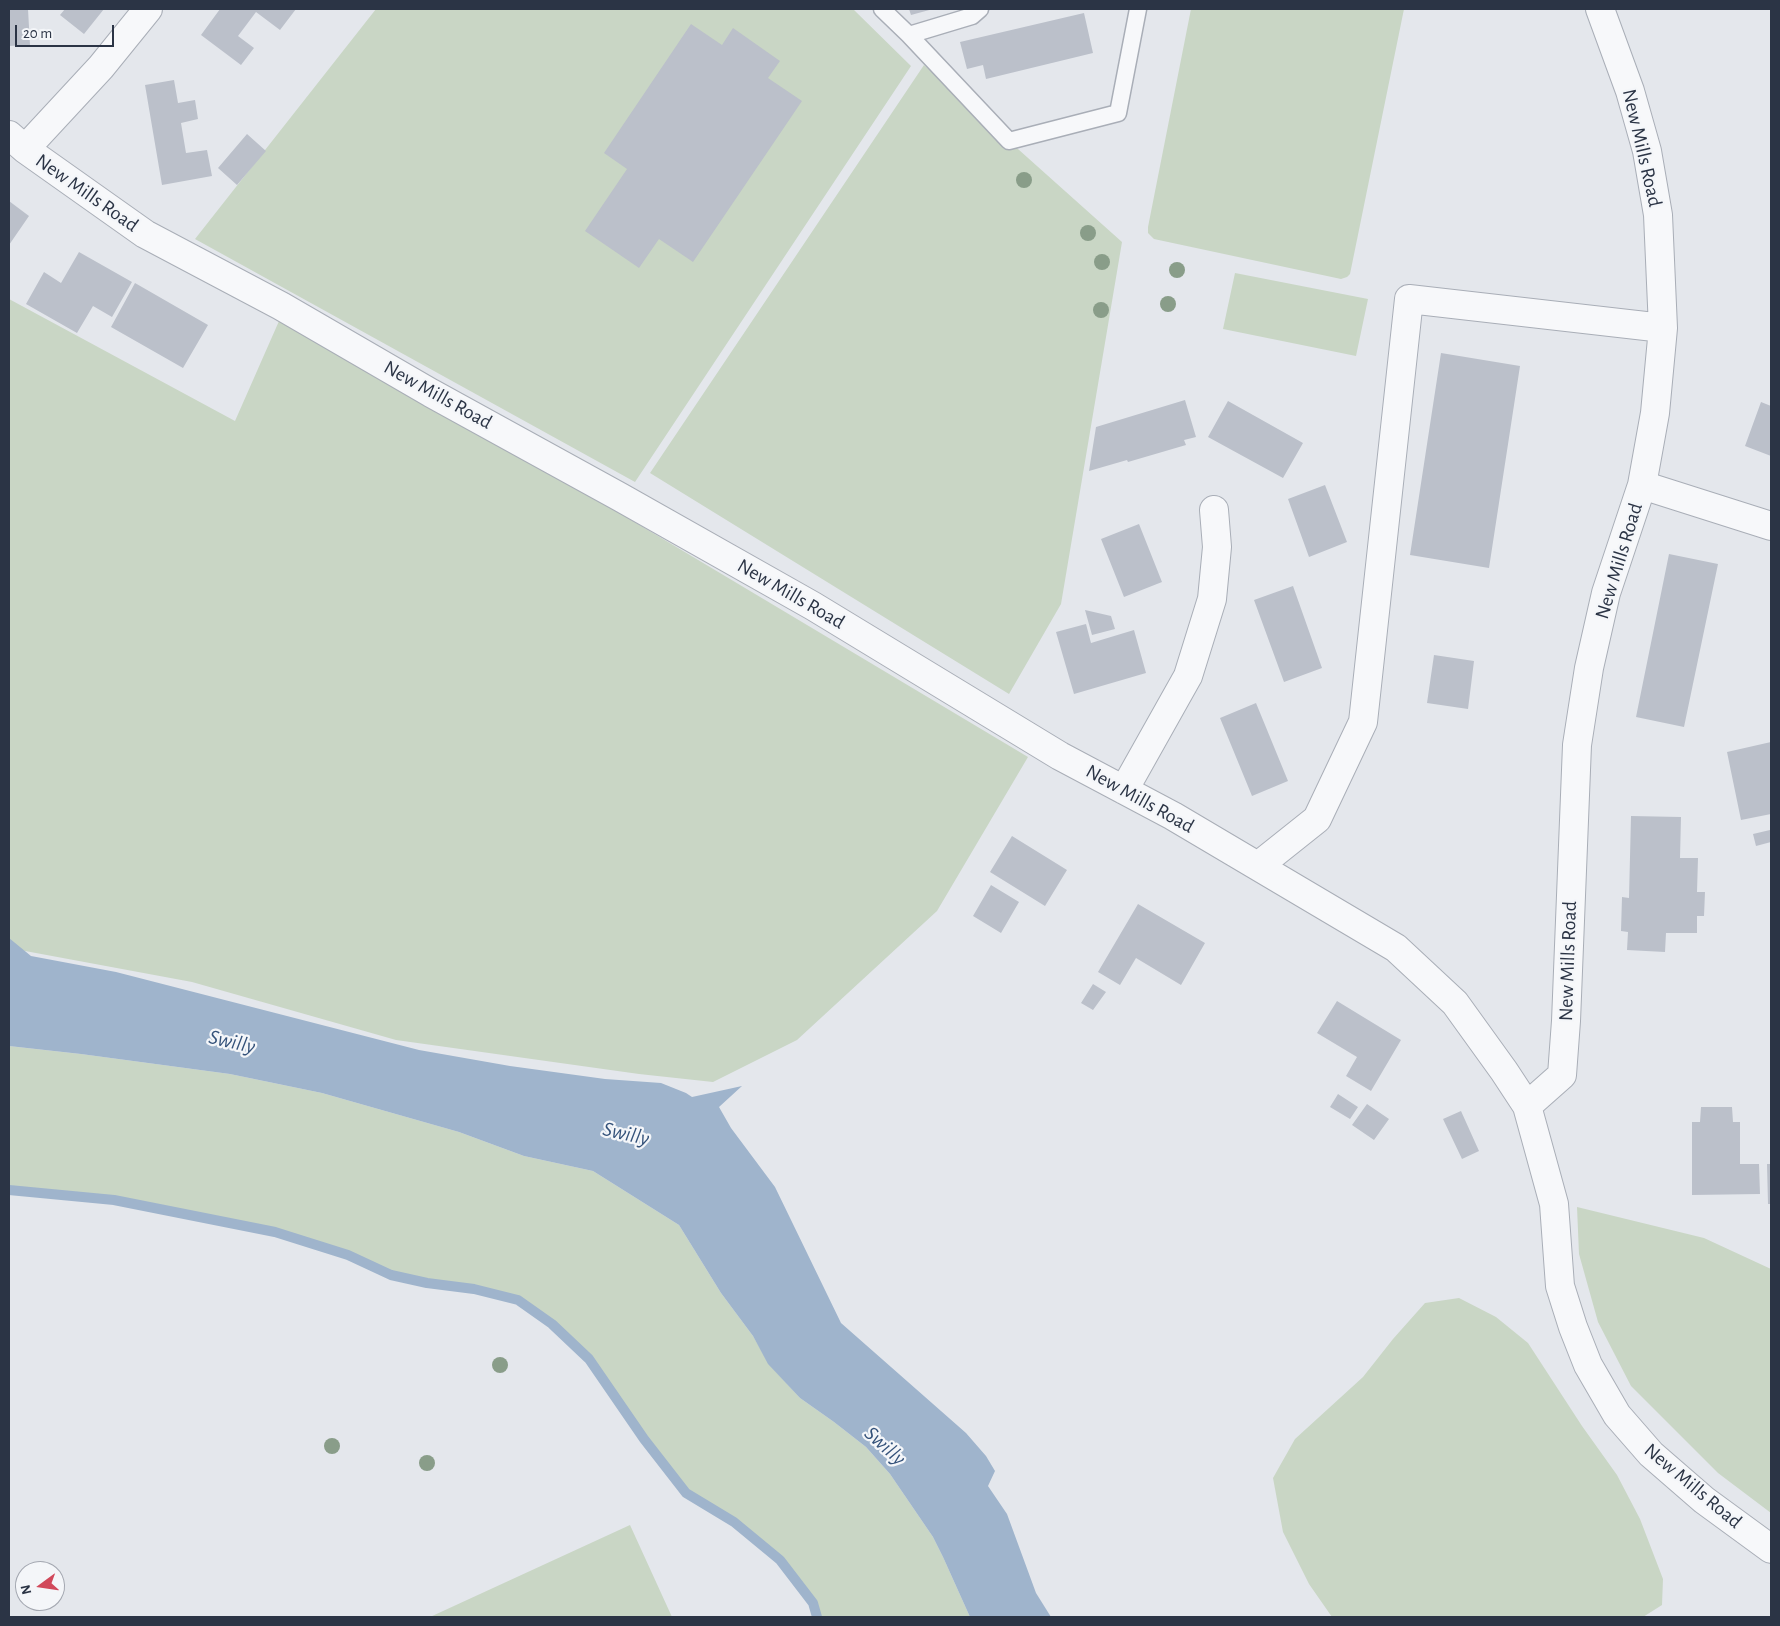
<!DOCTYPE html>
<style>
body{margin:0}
#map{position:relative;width:1780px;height:1626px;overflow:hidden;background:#e4e7ec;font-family:"Alegreya Sans",sans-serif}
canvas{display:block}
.frame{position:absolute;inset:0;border:10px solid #2b3445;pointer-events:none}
.north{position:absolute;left:15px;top:1561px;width:50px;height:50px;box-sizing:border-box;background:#f4f6f9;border:1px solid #a4a8b1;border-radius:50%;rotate:256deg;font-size:14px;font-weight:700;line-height:20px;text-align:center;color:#2b3445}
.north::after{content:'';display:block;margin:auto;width:18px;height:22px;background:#d1495b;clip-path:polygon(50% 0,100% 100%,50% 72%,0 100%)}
.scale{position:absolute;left:15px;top:25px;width:99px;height:22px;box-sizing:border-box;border:2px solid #2b3445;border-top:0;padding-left:6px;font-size:15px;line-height:18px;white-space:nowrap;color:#2b3445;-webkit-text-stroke:4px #f4f6f9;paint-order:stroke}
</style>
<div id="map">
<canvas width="1780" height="1626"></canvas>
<div class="frame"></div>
<div class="north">N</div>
<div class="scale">20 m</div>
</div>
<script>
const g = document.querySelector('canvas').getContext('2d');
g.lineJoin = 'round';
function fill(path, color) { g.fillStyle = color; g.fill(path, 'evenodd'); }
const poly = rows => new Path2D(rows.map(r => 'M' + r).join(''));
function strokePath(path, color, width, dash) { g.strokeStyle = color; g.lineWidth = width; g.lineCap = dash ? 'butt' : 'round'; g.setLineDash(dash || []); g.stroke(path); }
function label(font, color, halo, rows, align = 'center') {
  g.font = font + ' "Alegreya Sans",sans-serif'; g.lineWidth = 4.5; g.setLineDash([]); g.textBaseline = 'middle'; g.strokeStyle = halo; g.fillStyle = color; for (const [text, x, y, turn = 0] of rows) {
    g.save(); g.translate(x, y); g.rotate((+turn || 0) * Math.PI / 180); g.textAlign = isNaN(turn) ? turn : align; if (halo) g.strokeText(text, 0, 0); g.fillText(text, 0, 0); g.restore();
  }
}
fill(poly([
 [376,9,853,9,911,66,635,482,195,239],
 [1191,9,1404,9,1350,274,1347,277,1341,279,1154,239,1148,233,1148,227],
 [924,65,1122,242,1061,604,1009,694,650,473],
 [1235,273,1368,299,1356,356,1223,329],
 [9,299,235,421,283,312,1028,757,937,911,797,1040,713,1082,639,1074,396,1040,192,982,9,948],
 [9,1046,81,1054,230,1074,322,1093,459,1132,524,1156,593,1171,679,1225,721,1293,753,1336,769,1364,800,1398,834,1422,866,1447,890,1474,933,1537,943,1557,970,1617,817,1617,813,1603,780,1560,735,1522,686,1493,644,1439,589,1359,552,1324,518,1300,474,1289,427,1283,391,1275,348,1255,275,1232,114,1200,9,1190],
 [1577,1207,1704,1238,1771,1269,1771,1513,1718,1473,1631,1386,1598,1322,1579,1254],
 [1459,1298,1496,1317,1528,1343,1582,1426,1617,1475,1640,1519,1663,1579,1662,1605,1643,1617,1332,1617,1309,1584,1283,1532,1273,1478,1295,1439,1363,1377,1393,1339,1425,1303],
 [630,1525,672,1617,430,1617]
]), '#c9d6c5');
fill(poly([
 [9,938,31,956,116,972,419,1050,510,1066,605,1079,661,1083,686,1093,692,1097,742,1086,719,1107,731,1128,775,1187,841,1323,966,1433,986,1456,995,1471,988,1486,1007,1514,1036,1593,1051,1617,970,1617,943,1557,933,1537,890,1474,866,1447,834,1422,800,1398,768,1364,753,1336,721,1293,679,1225,593,1171,524,1156,459,1132,322,1093,230,1074,81,1054,9,1046]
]), '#9fb4cc');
strokePath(poly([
 [9,1190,114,1200,275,1232,348,1255,391,1275,427,1283,474,1289,518,1300,552,1324,589,1359,644,1439,686,1493,734,1522,780,1560,813,1603,817,1617]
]), '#9fb4cc', 10);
fill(poly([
 [9,9,28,9,30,45,9,46],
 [65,9,104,9,84,34,60,15],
 [220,9,296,9,280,30,256,12,238,36,254,48,241,65,201,35],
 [909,9,933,9,911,15],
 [1084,13,1093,53,986,79,983,65,967,69,960,42],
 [691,24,722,45,733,28,780,61,768,78,802,101,693,262,659,239,639,268,585,231,627,169,604,153],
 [174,80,178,103,195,100,198,119,181,123,186,153,207,150,212,176,162,185,145,85],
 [247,134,266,151,237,185,218,168],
 [9,201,29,216,9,245],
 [79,252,132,282,112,317,93,306,77,333,26,304,44,272,61,283],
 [135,283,208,325,183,368,111,327],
 [1441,353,1520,366,1489,568,1410,555],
 [1185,400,1196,437,1184,440,1186,445,1128,462,1127,460,1089,471,1096,427],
 [1228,401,1303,443,1283,478,1208,437],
 [1761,402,1771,406,1771,456,1745,446],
 [1325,485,1347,542,1309,557,1288,499],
 [1139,524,1162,582,1124,597,1101,539],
 [1669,554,1718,564,1684,727,1636,717],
 [1293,586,1322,668,1284,682,1254,600],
 [1085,610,1111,616,1115,629,1092,635],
 [1086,624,1091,643,1134,630,1146,673,1074,694,1056,632],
 [1434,655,1474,661,1468,709,1427,703],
 [1256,703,1288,781,1252,796,1220,718],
 [1771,742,1771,814,1741,820,1727,752],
 [1631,816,1681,817,1680,858,1698,858,1697,892,1705,892,1704,916,1697,916,1697,933,1666,933,1665,952,1627,950,1628,932,1621,931,1622,897,1629,898],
 [1770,830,1771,842,1756,846,1753,834],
 [1012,836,1067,870,1045,906,990,872],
 [991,885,1019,902,1001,933,973,916],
 [1138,904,1205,943,1181,985,1136,958,1120,985,1098,972],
 [1093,984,1106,992,1093,1010,1081,1003],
 [1337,1001,1401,1040,1371,1091,1346,1076,1357,1057,1317,1033],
 [1338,1094,1358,1107,1350,1119,1330,1107],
 [1367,1104,1389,1119,1374,1140,1352,1125],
 [1701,1107,1732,1107,1733,1122,1740,1122,1740,1164,1759,1164,1760,1194,1692,1195,1692,1122,1700,1122],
 [1461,1111,1479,1151,1462,1159,1443,1119],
 [1767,1164,1771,1164,1771,1204,1768,1204]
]), '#bbc0ca');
const lane = poly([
 [882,9,909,35,1009,141,1118,113,1138,9],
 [909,35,972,16,980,9]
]);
const street = poly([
 [9,135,25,149,145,234,281,306,431,393,620,497,813,606,1060,756,1173,816,1396,948,1455,1003,1504,1071,1527,1106,1554,1204,1560,1286,1573,1327,1588,1365,1617,1415,1651,1454,1704,1500,1771,1549],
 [25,149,101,67,148,9],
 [1642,485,1771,526],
 [1124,790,1188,676,1212,599,1217,547,1214,510],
 [1258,866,1317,819,1363,722,1409,299,1663,328],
 [1527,1106,1562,1075,1566,1021,1577,745,1589,668,1606,593,1642,485,1655,413,1663,328,1658,215,1647,151,1630,91,1600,9]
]);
strokePath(lane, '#a9aeb7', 19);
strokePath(street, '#a9aeb7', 30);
strokePath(lane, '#f7f8fa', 16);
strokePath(street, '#f7f8fa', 28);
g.fillStyle = '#899d89';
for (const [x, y] of [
 [1024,180],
 [1088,233],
 [1102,262],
 [1177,270],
 [1168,304],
 [1101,310],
 [500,1365],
 [332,1446],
 [427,1463]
]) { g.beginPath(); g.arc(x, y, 8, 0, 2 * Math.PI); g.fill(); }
label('20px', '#2b3445', '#f4f6f9', [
 ["New Mills Road",1642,148,77],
 ["New Mills Road",87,193,35],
 ["New Mills Road",438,395,29],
 ["New Mills Road",1619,561,-73],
 ["New Mills Road",791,594,30],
 ["New Mills Road",1140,799,29],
 ["New Mills Road",1568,961,-88],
 ["New Mills Road",1693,1486,40]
]);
label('italic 21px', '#34527a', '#f4f6f9', [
 ["Swilly",232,1042,13],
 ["Swilly",626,1134,13],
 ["Swilly",885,1446,42]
]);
</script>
